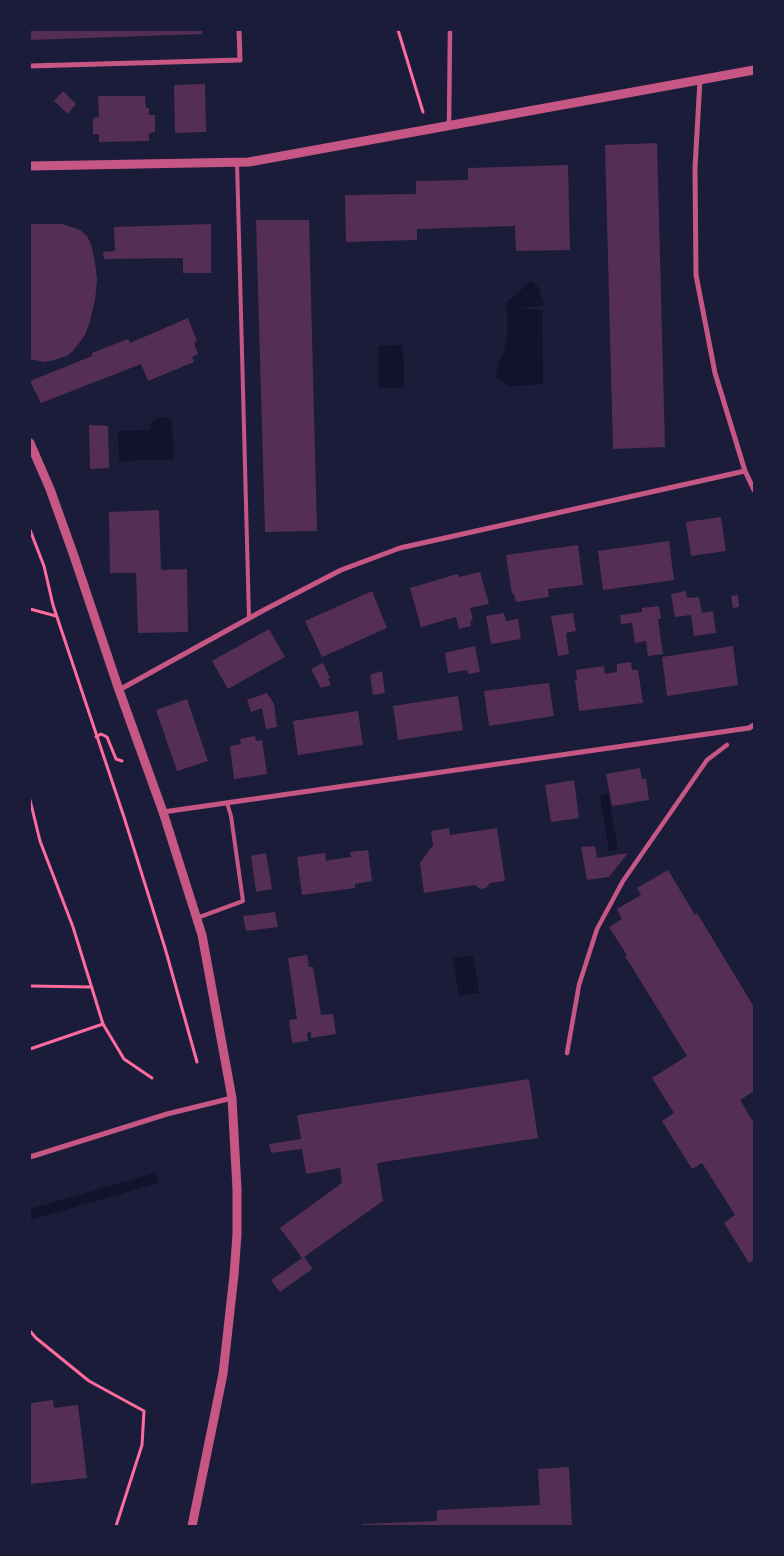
<!DOCTYPE html>
<style>
body{margin:0}
#map{position:relative;width:784px;height:1556px;overflow:hidden;background:#1b1b3a;font-family:Manrope,sans-serif}
canvas{display:block}
.frame{position:absolute;inset:0;border:31px solid #1b1b3a;pointer-events:none}
</style>
<div id="map">
<canvas width="784" height="1556"></canvas>
<div class="frame"></div>
</div>
<script>
const g = document.querySelector('canvas').getContext('2d');
g.lineJoin = 'round';
function fill(path, color) { g.fillStyle = color; g.fill(path, 'evenodd'); }
const poly = rows => new Path2D(rows.map(r => 'M' + r).join(''));
function strokePath(path, color, width, dash) { g.strokeStyle = color; g.lineWidth = width; g.lineCap = dash ? 'butt' : 'round'; g.setLineDash(dash || []); g.stroke(path); }
fill(poly([
 [531,281,539,288,544,305,517,309,542,310,543,384,510,386,503,383,496,377,498,364,505,349,507,336,508,319,505,304],
 [403,345,404,387,379,388,378,346],
 [160,417,170,419,172,423,174,459,119,461,118,431,150,430,151,422],
 [608,794,618,850,609,852,600,796],
 [473,955,479,993,459,996,453,958],
 [155,1173,158,1183,30,1220,30,1209]
]), '#12122b');
fill(poly([
 [30,30,202,30,202,34,30,40],
 [205,84,206,132,175,133,174,85],
 [63,91,76,104,68,114,54,101],
 [98,96,145,96,146,108,149,108,149,115,155,115,155,132,149,133,149,141,99,142,99,134,93,134,93,118,99,117],
 [657,143,665,447,613,449,605,145],
 [568,165,570,250,516,251,515,226,417,229,417,240,346,242,345,195,416,194,416,181,468,180,468,168],
 [256,220,309,220,317,531,265,532],
 [30,224,63,224,80,230,87,236,91,244,95,262,97,280,95,300,90,321,85,335,73,351,67,356,51,361,44,362,30,359],
 [211,224,211,273,183,273,183,258,104,259,103,252,115,251,114,227],
 [188,318,197,341,194,343,198,354,192,357,194,362,148,381,141,364,41,403,30,381,92,356,92,353,120,342,128,339,130,343],
 [89,425,108,426,109,468,90,469],
 [159,510,161,570,187,569,188,632,138,633,136,573,110,573,109,512],
 [721,517,726,551,691,556,686,522],
 [669,541,674,580,603,590,598,551],
 [578,545,583,585,548,589,549,597,516,602,514,594,512,594,506,555],
 [480,572,489,604,470,608,473,620,470,621,471,626,459,629,456,617,421,627,410,588,457,574,460,577],
 [372,591,387,628,322,657,305,621],
 [686,591,687,598,699,597,702,613,713,611,716,633,694,636,691,615,675,617,671,594],
 [738,595,739,607,733,608,731,596],
 [659,606,661,619,658,619,663,654,648,656,646,641,635,643,632,623,621,624,620,615,642,612,642,608],
 [504,613,506,621,518,619,521,639,491,644,486,616],
 [573,613,576,631,566,633,569,654,558,656,551,616],
 [269,629,285,657,228,689,212,661],
 [475,646,480,672,468,674,467,670,448,673,445,653],
 [733,646,738,685,667,696,662,657],
 [631,662,632,670,638,670,643,703,579,711,575,680,577,680,576,670,604,666,605,674,617,672,617,664],
 [323,663,330,678,328,679,331,685,321,688,311,669],
 [382,671,385,693,373,695,370,675],
 [549,683,554,716,489,726,484,691],
 [267,693,274,704,277,727,266,729,262,708,251,712,247,700],
 [458,696,463,730,398,740,393,706],
 [187,699,208,761,177,771,156,710],
 [358,711,363,745,298,755,293,721],
 [255,736,256,741,262,740,267,774,234,779,230,746,241,744,240,739],
 [640,768,642,779,646,779,649,800,612,806,606,774],
 [574,780,579,818,551,822,545,785],
 [449,828,450,835,497,828,505,881,490,883,486,888,480,889,475,885,424,893,420,863,433,845,431,831],
 [595,846,597,858,628,853,609,877,587,880,581,847],
 [368,850,372,881,355,884,355,888,302,895,297,857,325,853,326,861,330,860,351,857,350,852],
 [266,853,272,889,256,892,251,856],
 [668,870,695,915,697,913,754,1007,754,1091,740,1100,754,1123,754,1260,749,1263,724,1223,735,1215,702,1163,692,1169,662,1121,674,1113,652,1078,687,1056,625,956,627,955,609,927,622,919,617,909,641,895,637,888],
 [275,912,278,927,246,931,243,916],
 [307,955,309,967,313,967,321,1015,333,1014,336,1034,311,1038,311,1032,307,1033,308,1041,292,1043,289,1020,297,1019,288,958],
 [529,1079,538,1138,377,1163,383,1201,304,1257,312,1268,311,1270,280,1292,272,1282,271,1280,302,1258,280,1228,342,1183,340,1168,306,1174,302,1149,271,1153,269,1144,301,1139,297,1115],
 [53,1400,54,1408,78,1405,87,1478,30,1484,31,1403],
 [569,1467,572,1526,362,1526,362,1524,437,1521,437,1510,540,1505,538,1469]
]), '#542f53');
strokePath(poly([
 [398,30,423,112],
 [30,530,44,566,53,605,124,817,165,948,197,1062],
 [30,609,56,616],
 [96,737,101,734,107,737,116,759,122,761],
 [30,800,40,841,73,927,103,1024],
 [30,986,92,987],
 [30,1049,103,1024,124,1059,152,1078],
 [30,1331,36,1338,89,1381,144,1411,142,1445,116,1526]
]), '#ff6b9d', 3);
strokePath(poly([
 [237,162,249,618],
 [197,918,243,901,231,816,227,803]
]), '#c65784', 4);
strokePath(poly([
 [449,126,450,30],
 [567,1053,579,985,597,929,623,881,707,760,727,745]
]), '#c65784', 4.5);
strokePath(poly([
 [30,66,240,60,239,30],
 [700,80,695,168,696,275,715,373,745,471,754,490],
 [119,690,264,610,341,570,400,548,745,471],
 [163,812,749,728,754,725],
 [30,1157,167,1114,232,1098]
]), '#c65784', 5);
strokePath(poly([
 [30,166,249,162,754,70],
 [30,443,50,489,74,556,119,690,163,812,202,935,232,1098,237,1189,237,1234,234,1275,223,1374,192,1526]
]), '#c65784', 9);
</script>
